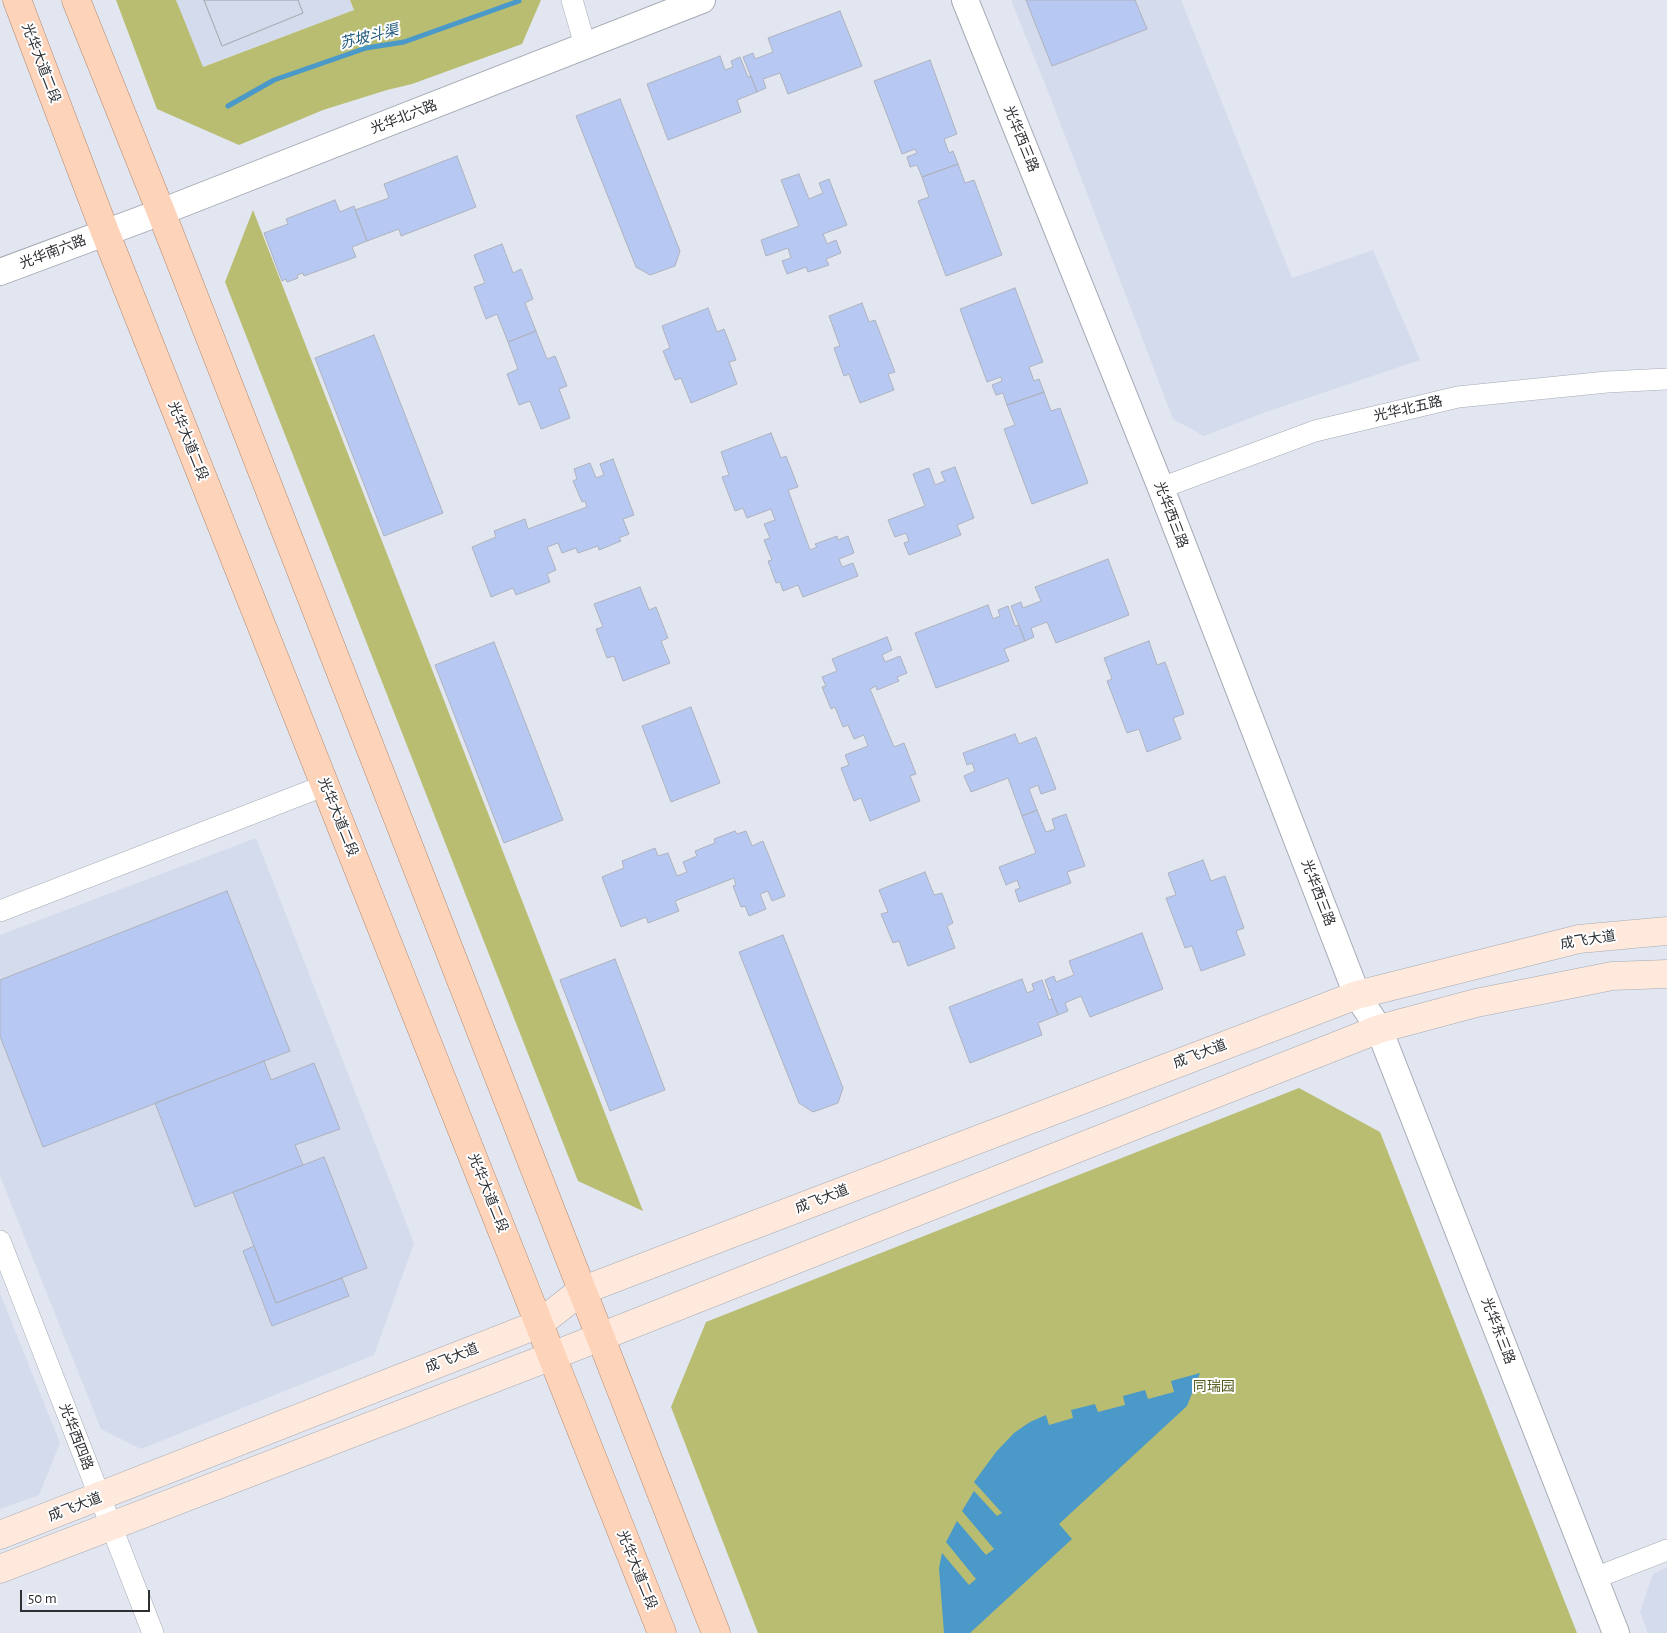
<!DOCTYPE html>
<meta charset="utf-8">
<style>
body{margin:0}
#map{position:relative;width:1667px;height:1633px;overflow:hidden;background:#e1e6f0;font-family:"Alegreya Sans",sans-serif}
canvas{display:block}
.scale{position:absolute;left:20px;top:1590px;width:130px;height:22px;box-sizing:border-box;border:2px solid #2d2f33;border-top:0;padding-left:6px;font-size:15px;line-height:18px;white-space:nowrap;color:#2d2f33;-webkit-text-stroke:4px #fff;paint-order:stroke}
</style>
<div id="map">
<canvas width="1667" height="1633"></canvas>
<div class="scale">50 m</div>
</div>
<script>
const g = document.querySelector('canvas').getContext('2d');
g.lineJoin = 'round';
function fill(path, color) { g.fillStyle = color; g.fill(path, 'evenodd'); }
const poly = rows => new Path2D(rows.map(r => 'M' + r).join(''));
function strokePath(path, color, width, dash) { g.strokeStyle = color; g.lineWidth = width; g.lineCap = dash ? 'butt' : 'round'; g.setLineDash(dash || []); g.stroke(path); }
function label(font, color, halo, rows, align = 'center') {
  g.font = font + ' "Alegreya Sans","Noto Sans SC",sans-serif'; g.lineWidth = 4; g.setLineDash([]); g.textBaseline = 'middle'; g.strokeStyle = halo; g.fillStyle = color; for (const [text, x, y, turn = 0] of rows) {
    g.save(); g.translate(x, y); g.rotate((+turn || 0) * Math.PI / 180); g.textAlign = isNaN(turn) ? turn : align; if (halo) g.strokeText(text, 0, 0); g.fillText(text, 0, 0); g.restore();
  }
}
fill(poly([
 [176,0,350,0,354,10,202,67],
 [1011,0,1181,0,1292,278,1373,250,1420,360,1263,413,1204,436,1173,419,1051,99],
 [256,838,414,1243,374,1355,141,1449,101,1429,0,1176,0,935],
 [0,1293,60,1443,39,1495,0,1509],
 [1667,1567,1667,1633,1648,1633,1640,1612,1653,1574]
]), '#d4dbed');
fill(poly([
 [116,0,176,0,203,67,354,10,350,0,541,0,522,44,412,84,387,90,323,110,239,145,157,109],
 [253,210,643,1211,578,1181,225,282],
 [1299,1088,1380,1132,1577,1633,758,1633,671,1407,706,1322]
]), '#b9bd72');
fill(poly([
 [1200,1373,1187,1406,1059,1524,1072,1539,970,1633,944,1633,939,1568,942,1553,969,1585,976,1579,946,1542,957,1521,986,1555,994,1549,962,1511,974,1491,997,1516,1002,1513,974,1482,996,1452,1014,1433,1030,1422,1046,1415,1049,1425,1073,1418,1071,1410,1095,1404,1098,1412,1125,1405,1123,1396,1145,1390,1148,1399,1174,1392,1171,1381]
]), '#4a99c8');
strokePath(poly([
 [228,106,274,80,366,48,404,42,519,1]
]), '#4a99c8', 5);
const building = poly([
 [204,0,298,0,303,13,222,46,204,0],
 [204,0,298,0,303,13,222,46,204,0],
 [1026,0,1135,0,1147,29,1052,66,1026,0],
 [840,11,862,66,788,94,780,73,763,79,766,88,757,92,743,57,753,53,755,59,773,52,768,38,840,11],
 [720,56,725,70,733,67,731,61,740,57,748,77,751,76,757,92,737,100,741,112,668,140,647,84,720,56],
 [930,60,957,134,944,139,949,153,953,151,958,164,922,177,917,165,910,167,907,157,917,153,915,149,902,154,874,81,930,60],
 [620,99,680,251,675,266,650,275,636,267,576,116,620,99],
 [457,156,476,207,401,236,399,229,367,241,355,210,389,198,384,184,457,156],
 [958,164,965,183,974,180,1002,255,946,276,918,201,929,197,922,177,958,164],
 [799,174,809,199,823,193,819,183,829,179,847,225,823,234,827,244,836,240,841,253,826,259,829,265,808,272,806,267,787,274,782,261,791,258,788,248,766,256,761,240,799,226,781,180,799,174],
 [335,200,340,212,354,206,367,241,352,247,356,257,304,276,303,273,297,275,298,278,287,282,286,279,282,281,264,233,288,224,286,219,335,200],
 [502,244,513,273,521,269,533,299,525,303,536,331,508,342,497,314,486,319,474,287,485,283,474,255,502,244],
 [1015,288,1043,362,1029,367,1034,381,1039,379,1044,392,1007,405,1003,393,996,395,992,385,1002,381,1001,377,987,382,960,309,1015,288],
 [862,303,869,322,875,320,895,372,888,374,894,390,860,403,849,374,844,376,834,348,840,346,829,316,862,303],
 [708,308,717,332,724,329,736,360,729,362,737,384,691,403,681,378,675,380,663,351,670,348,662,326,708,308],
 [536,331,547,359,555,356,567,386,559,389,570,418,541,429,530,401,519,405,507,374,518,369,508,342,536,331],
 [374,335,443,513,384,536,315,358,374,335],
 [1044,392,1051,411,1060,408,1088,483,1032,504,1004,429,1015,425,1007,405,1044,392],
 [771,433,781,458,786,456,798,487,788,490,810,550,817,547,815,544,837,536,838,540,848,536,854,553,839,559,842,567,853,563,858,576,803,597,798,585,783,591,780,582,776,583,768,561,772,560,764,540,770,538,764,524,775,520,771,509,747,518,743,508,735,511,722,477,729,475,721,452,771,433],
 [613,459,634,515,623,519,629,534,619,538,621,541,599,550,598,546,578,553,576,548,562,553,558,543,547,547,556,570,547,574,550,582,516,595,513,588,491,597,472,547,496,537,494,531,525,519,528,529,587,507,585,501,582,502,573,481,577,479,574,469,590,463,596,478,604,475,600,464,613,459],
 [955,467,974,518,957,525,961,535,909,555,904,543,909,541,906,533,895,537,888,520,925,506,913,474,929,468,935,485,945,481,941,472,955,467],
 [1108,559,1129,615,1056,643,1047,622,1031,628,1034,637,1025,641,1011,606,1021,602,1023,608,1041,601,1035,587,1108,559],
 [640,587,649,610,656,607,668,638,661,641,670,663,623,681,614,656,607,658,596,629,603,627,594,604,640,587],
 [988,605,993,619,1000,616,998,610,1008,606,1015,626,1019,625,1025,641,1004,649,1009,661,936,688,915,633,988,605],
 [887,637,892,650,882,655,885,662,900,656,907,673,897,677,899,681,877,690,876,686,870,689,894,747,904,743,916,774,910,776,920,801,870,821,861,798,854,801,841,768,849,765,845,755,868,746,864,735,854,739,848,725,843,727,835,707,831,709,822,687,826,686,822,677,837,671,832,659,887,637],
 [1149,641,1157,665,1165,662,1184,714,1173,718,1181,739,1147,752,1139,729,1127,733,1107,681,1112,679,1104,658,1149,641],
 [494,642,563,820,504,843,435,665,494,642],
 [691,707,720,783,671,802,642,726,691,707],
 [1015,734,1019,744,1036,737,1056,789,1041,794,1038,785,1029,789,1037,810,1022,816,1008,778,971,792,964,776,975,771,972,763,967,765,963,753,1015,734],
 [1037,810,1046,832,1055,829,1052,819,1066,814,1085,866,1067,872,1071,883,1019,902,1015,890,1020,888,1017,880,1006,885,999,867,1036,853,1022,816,1037,810],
 [735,831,737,834,746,831,752,846,763,841,785,896,772,901,768,891,760,894,766,909,749,916,745,906,741,907,733,886,736,885,734,878,675,901,679,911,648,923,646,917,621,927,602,877,624,868,622,861,655,848,658,856,668,853,677,876,687,872,683,862,697,856,695,851,715,843,714,839,735,831],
 [1203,860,1211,881,1225,876,1244,928,1236,931,1245,955,1201,971,1192,946,1185,948,1166,898,1176,895,1168,873,1203,860],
 [925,872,934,895,942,893,953,923,947,926,955,948,908,966,899,941,893,943,881,914,888,912,879,890,925,872],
 [227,891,290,1051,43,1147,0,1036,0,980,227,891],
 [1142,933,1163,989,1090,1017,1081,996,1065,1003,1068,1011,1058,1015,1045,980,1054,976,1056,982,1074,975,1069,961,1142,933],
 [783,935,843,1088,838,1103,813,1112,799,1103,739,952,783,935],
 [615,959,665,1090,610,1111,560,980,615,959],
 [1022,979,1027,993,1034,990,1032,984,1042,980,1049,1000,1052,999,1058,1015,1038,1023,1042,1035,970,1063,949,1007,1022,979],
 [264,1061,271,1080,314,1063,340,1129,295,1145,303,1165,195,1207,155,1103,264,1061],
 [324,1157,367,1268,276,1303,233,1192,324,1157],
 [254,1246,276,1303,342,1278,349,1296,272,1326,243,1251,254,1246]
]);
fill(building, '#b7c9f3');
strokePath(building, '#aeb2bc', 1);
const minor = poly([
 [572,0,585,45],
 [1161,488,1315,431,1458,397,1607,382,1667,379],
 [0,911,326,785],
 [0,1241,153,1633],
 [1595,1578,1667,1550]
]);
const tertiary = poly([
 [965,0,1161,488,1357,995,1379,1029,1616,1633],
 [0,272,161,212,702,0]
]);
const secondary = poly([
 [0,1535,539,1324,581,1291,1357,995,1579,939,1667,931],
 [0,1569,552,1356,1379,1029,1476,1003,1612,976,1667,974]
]);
const primary = poly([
 [17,0,105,232,662,1633],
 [76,0,161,212,716,1633]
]);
strokePath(minor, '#a6aab4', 22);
strokePath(tertiary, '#a6aab4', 28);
strokePath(secondary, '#a6aab4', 29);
strokePath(primary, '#b3876d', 29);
strokePath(minor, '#fff', 21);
strokePath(tertiary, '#fff', 26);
strokePath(secondary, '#fee9dc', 28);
strokePath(primary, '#fdd3ba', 28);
label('14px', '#2d2f33', '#fff', [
 ["光华大道二段",41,63,69],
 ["光华北六路",404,117,-21],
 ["光华西三路",1021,139,68],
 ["光华南六路",53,252,-21],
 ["光华北五路",1408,409,-13],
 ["光华大道二段",188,441,68],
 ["光华西三路",1171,515,69],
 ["光华大道二段",338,817,68],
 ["光华西三路",1318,893,69],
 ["成飞大道",1588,940,-9],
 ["成飞大道",1200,1054,-21],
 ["光华大道二段",488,1193,68],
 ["成飞大道",822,1199,-21],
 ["光华东三路",1498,1331,69],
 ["成飞大道",452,1358,-22],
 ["光华西四路",76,1437,69],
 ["成飞大道",75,1507,-21],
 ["光华大道二段",637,1570,68]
]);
label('14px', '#57591e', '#fff', [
 ["同瑞园",1214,1387]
]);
label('italic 15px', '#225b7d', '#fff', [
 ["苏坡斗渠",369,37,-14]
]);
</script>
